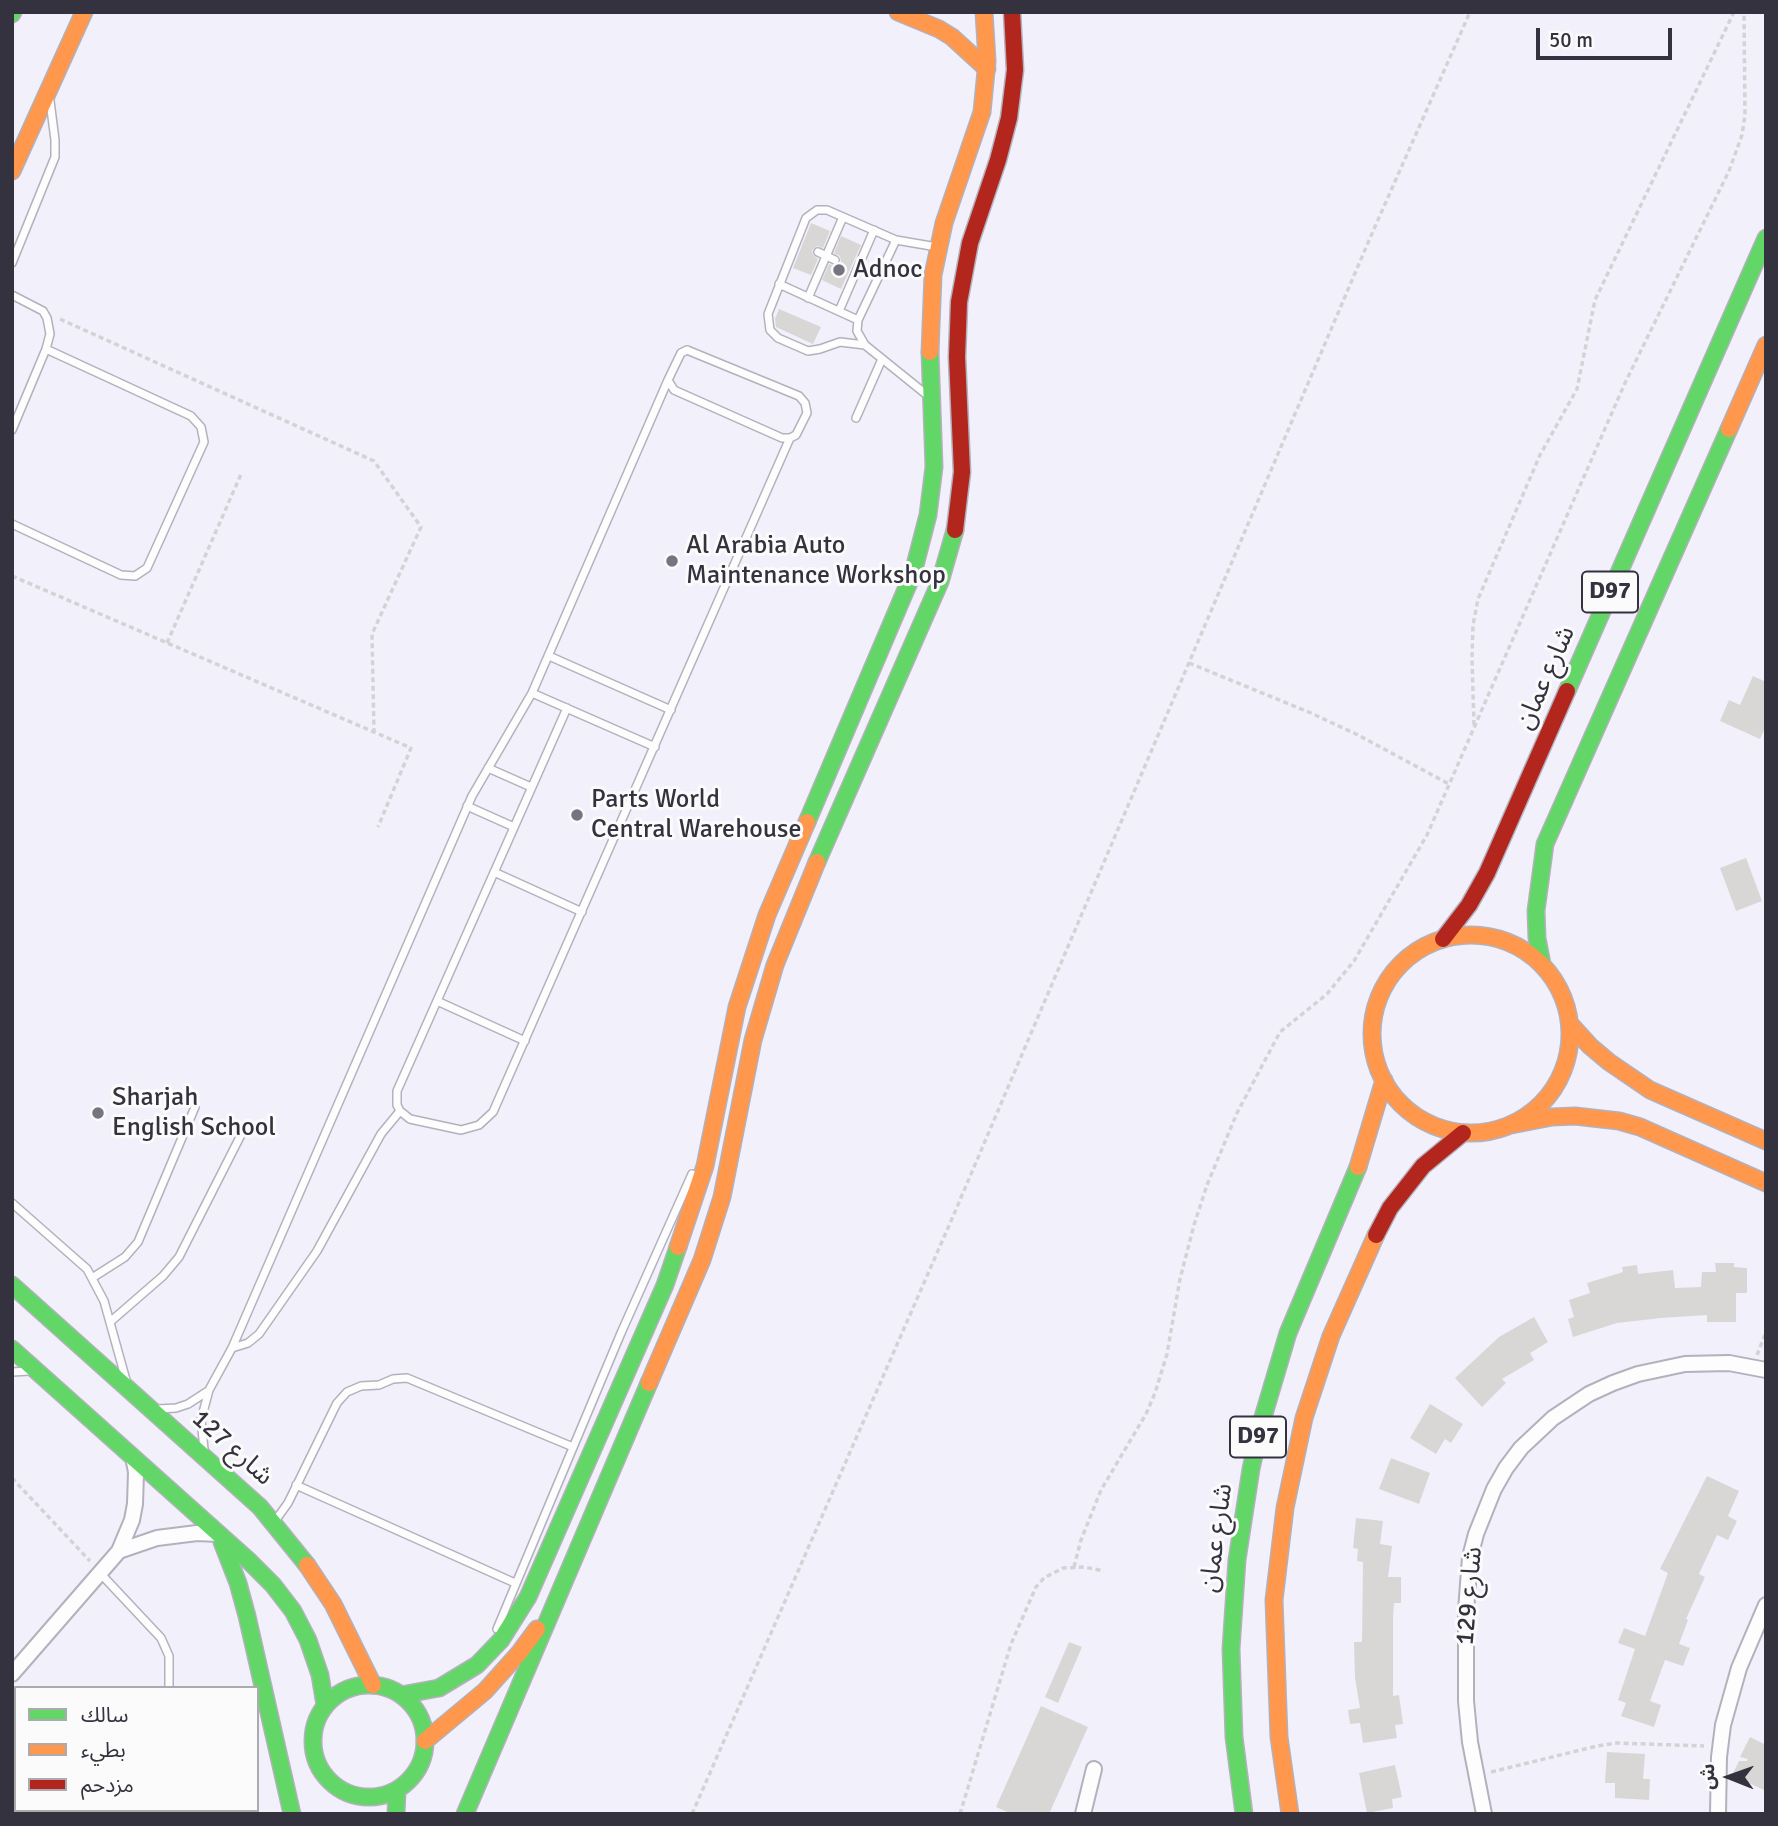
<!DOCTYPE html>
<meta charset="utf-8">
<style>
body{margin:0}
#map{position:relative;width:1778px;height:1826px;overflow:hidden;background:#f2f0fa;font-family:Signika,"Noto Sans Arabic",sans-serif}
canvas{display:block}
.frame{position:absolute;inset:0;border:14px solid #34323e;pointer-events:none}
.legend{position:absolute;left:14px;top:1686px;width:245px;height:126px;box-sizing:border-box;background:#fbfbfb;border:2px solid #ababaf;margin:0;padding:9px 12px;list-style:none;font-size:21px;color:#34323e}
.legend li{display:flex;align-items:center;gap:14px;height:35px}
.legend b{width:35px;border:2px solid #ababaf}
.north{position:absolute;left:1694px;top:1742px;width:70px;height:70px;-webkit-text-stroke:5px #fbfbfb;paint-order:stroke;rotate:271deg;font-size:19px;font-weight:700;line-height:28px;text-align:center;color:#34323e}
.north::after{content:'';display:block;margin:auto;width:24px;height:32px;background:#34323e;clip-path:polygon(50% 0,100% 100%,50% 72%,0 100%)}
.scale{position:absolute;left:1536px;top:28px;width:136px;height:32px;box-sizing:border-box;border:4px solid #34323e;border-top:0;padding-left:9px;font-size:21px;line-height:24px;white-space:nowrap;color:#34323e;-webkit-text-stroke:5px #fbfbfb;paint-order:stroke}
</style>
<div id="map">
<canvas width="1778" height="1826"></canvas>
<div class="frame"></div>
<ul class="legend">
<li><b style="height:9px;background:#63d668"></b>سالك</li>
<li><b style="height:9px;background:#ff974d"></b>بطيء</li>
<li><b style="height:9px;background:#b3261e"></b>مزدحم</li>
</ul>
<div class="north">ش</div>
<div class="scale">50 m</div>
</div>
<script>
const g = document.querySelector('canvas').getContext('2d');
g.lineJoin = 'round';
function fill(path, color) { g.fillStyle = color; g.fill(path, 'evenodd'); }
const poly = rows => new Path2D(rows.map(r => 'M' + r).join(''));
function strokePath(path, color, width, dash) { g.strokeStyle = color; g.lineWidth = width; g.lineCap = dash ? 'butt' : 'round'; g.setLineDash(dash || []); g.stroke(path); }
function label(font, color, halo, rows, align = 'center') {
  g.font = font + ' Signika,"Noto Sans Arabic",sans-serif'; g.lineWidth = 6; g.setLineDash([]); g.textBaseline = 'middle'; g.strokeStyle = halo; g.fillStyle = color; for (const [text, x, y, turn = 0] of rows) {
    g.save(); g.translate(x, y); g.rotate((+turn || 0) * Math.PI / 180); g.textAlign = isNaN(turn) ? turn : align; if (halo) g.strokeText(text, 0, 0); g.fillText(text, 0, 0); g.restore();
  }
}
fill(poly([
 [811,223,830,231,823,248,817,246,812,250,813,255,818,259,811,275,793,268],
 [841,236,861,245,841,289,822,280,829,264,836,266,841,262,840,256,834,253],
 [779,309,821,327,813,344,776,327,775,319],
 [1753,676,1766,682,1766,726,1760,739,1720,721,1729,700,1740,705],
 [1746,858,1762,901,1736,911,1720,868],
 [1715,1263,1734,1263,1734,1267,1747,1268,1747,1293,1736,1293,1736,1322,1707,1322,1707,1315,1661,1318,1617,1323,1573,1337,1568,1319,1574,1317,1569,1300,1590,1293,1587,1283,1623,1272,1622,1267,1637,1265,1638,1274,1673,1270,1675,1288,1701,1287,1702,1272,1716,1272],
 [1534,1317,1548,1342,1530,1353,1534,1360,1502,1379,1506,1383,1482,1407,1455,1378,1499,1337],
 [1430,1404,1463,1424,1451,1443,1445,1439,1436,1454,1410,1438],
 [1391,1458,1430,1473,1419,1504,1379,1489],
 [1707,1476,1739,1491,1728,1516,1737,1521,1728,1540,1717,1535,1699,1574,1705,1577,1686,1619,1688,1620,1679,1644,1690,1648,1683,1666,1665,1660,1650,1701,1661,1705,1654,1727,1621,1716,1626,1703,1618,1700,1635,1649,1618,1643,1624,1628,1645,1636,1668,1573,1660,1569],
 [1356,1518,1383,1521,1380,1544,1392,1546,1388,1577,1401,1577,1401,1603,1394,1603,1393,1617,1393,1696,1399,1695,1403,1724,1395,1725,1397,1738,1363,1743,1360,1723,1350,1724,1348,1710,1360,1708,1355,1678,1354,1642,1362,1642,1363,1562,1357,1561,1358,1549,1353,1548],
 [1069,1642,1082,1647,1058,1703,1045,1697],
 [1041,1706,1088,1727,1049,1814,1012,1814,996,1807],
 [1750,1737,1766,1745,1766,1791,1732,1775,1739,1761,1747,1761,1748,1759,1740,1757],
 [1607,1752,1645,1754,1643,1779,1650,1779,1649,1800,1615,1798,1615,1783,1605,1783],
 [1395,1765,1402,1797,1392,1799,1393,1808,1367,1813,1359,1773]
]), '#d9d7d5');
const lane = poly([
 [896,240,858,320,857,331,865,345,927,395],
 [818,252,835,260],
 [12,263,55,157,55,140,50,101],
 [779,284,858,320],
 [12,295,43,311,47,318,50,334,46,349,12,430],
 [808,298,843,217],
 [839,311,874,230],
 [865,345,840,342,820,349,808,351,778,338,770,330,768,314,806,218,817,210,827,210,896,240,937,247],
 [687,350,799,396,805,403,807,413,796,435,790,438,782,438,674,390,668,380,681,353,687,350],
 [856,418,882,359],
 [12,524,121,575,135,576,147,568,204,442,201,427,191,416,46,349],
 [549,656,671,710],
 [532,693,655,747],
 [567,708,397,1091,397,1105,400,1111,410,1119,461,1130,479,1125,493,1112,790,438],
 [488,768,531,787],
 [467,806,514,827],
 [494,872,582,912],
 [437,1001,525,1041],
 [12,1203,87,1269,104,1301,126,1380],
 [92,1278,125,1257,138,1242,195,1107],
 [110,1322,163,1276,179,1257,246,1125],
 [232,1348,248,1343,259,1334,317,1251,381,1134,400,1111],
 [12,1372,29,1371],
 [158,1409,176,1408,188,1404,208,1391],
 [204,1449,201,1420,209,1390,232,1348,472,796,532,693,668,380],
 [296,1485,515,1583],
 [275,1521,288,1503,337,1403,347,1392,361,1386,379,1385,393,1379,407,1378,573,1447],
 [100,1573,161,1638,169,1656,169,1688],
 [497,1629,621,1333,692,1174],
 [169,1814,169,1810]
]);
const street = poly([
 [119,1551,157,1538,197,1533,218,1534],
 [12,1674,119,1551,132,1520,135,1504,136,1472,133,1457],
 [1083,1814,1094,1769],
 [1484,1814,1470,1742,1466,1701,1466,1611,1470,1557,1476,1534,1494,1489,1506,1468,1521,1448,1553,1418,1589,1394,1613,1383,1638,1374,1685,1364,1729,1363,1766,1370],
 [1718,1814,1719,1757,1723,1725,1739,1668,1766,1605]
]);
const fast = poly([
 [12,14,13,12],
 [1567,691,1766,238],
 [807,822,913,573,928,515,934,467,930,352],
 [817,862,940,582,955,530],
 [1542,964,1537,938,1536,911,1545,844,1729,429],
 [12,1285,260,1507,307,1565],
 [12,1349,248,1560,273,1585,293,1611,308,1640,320,1675,325,1705],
 [222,1542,238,1583,247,1616,292,1814],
 '313 1741a56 56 0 1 1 112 0a56 56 0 1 1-112 0Z',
 [401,1695,439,1688,477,1665,501,1640,528,1597,665,1285,678,1247],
 [396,1814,397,1790],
 [465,1814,649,1383],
 [1244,1814,1234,1737,1231,1649,1237,1560,1251,1469,1261,1424,1288,1333,1358,1167]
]);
const slow = poly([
 [898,12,939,29,952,37,987,69],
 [12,171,84,12],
 [930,352,933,275,944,223,982,112,987,61,984,12],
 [1729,429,1766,345],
 '1372 1034a99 99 0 1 1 198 0a99 99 0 1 1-198 0Z',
 [1570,1024,1590,1046,1609,1062,1650,1090,1766,1141],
 [1511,1125,1552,1117,1575,1116,1619,1121,1640,1127,1766,1183],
 [1358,1167,1384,1080],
 [678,1247,705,1166,737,1007,767,915,807,822],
 [649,1383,702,1260,722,1197,753,1040,775,965,817,862],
 [307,1565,333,1604,373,1685],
 [425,1741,485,1691,520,1652,537,1629],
 [1290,1814,1279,1737,1274,1600,1285,1508,1304,1418,1331,1336,1376,1235]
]);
const jam = poly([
 [955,530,962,472,957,357,959,302,970,243,998,160,1009,118,1015,70,1012,12],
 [1443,939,1469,905,1487,873,1567,691],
 [1376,1235,1390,1208,1423,1166,1463,1133]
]);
strokePath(lane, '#b3b1bc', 10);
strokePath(street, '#b3b1bc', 18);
strokePath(fast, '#b3b1bc', 19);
strokePath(slow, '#b3b1bc', 19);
strokePath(jam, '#b3b1bc', 19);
strokePath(poly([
 [60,319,374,461,421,527,372,634,374,732],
 [12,576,411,748,378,827],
 [167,643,242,472],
 [1189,663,1311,713,1358,735,1449,784],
 [1474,725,1472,658,1473,625,1478,599,1540,455,1577,389,1595,300,1734,12],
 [1757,1355,1766,1332],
 [12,1478,90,1561],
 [1074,1567,1081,1540,1101,1490,1146,1414,1155,1393,1167,1354,1180,1279,1194,1225,1207,1185,1237,1113,1280,1032,1327,994,1354,961,1427,835,1625,383,1729,171,1742,135,1745,115,1744,12],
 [1491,1772,1597,1746,1617,1743,1704,1746],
 [692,1814,954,1214,1370,238,1470,12],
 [960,1814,1011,1644,1036,1587,1044,1578,1063,1568,1084,1567,1104,1571]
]), '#d3d3d6', 3.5, [5, 3.5]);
strokePath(lane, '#fdfdfe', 7);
strokePath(street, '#fdfdfe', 14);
strokePath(fast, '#63d668', 16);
strokePath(slow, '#ff974d', 16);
strokePath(jam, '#b3261e', 16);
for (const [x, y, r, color] of [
 [839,270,7,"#767480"],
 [672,561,7,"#767480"],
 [577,815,7,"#767480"],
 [98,1113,7,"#767480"]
]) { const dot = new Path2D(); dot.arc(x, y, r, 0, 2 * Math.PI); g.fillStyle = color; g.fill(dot); strokePath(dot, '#fbfbfb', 2.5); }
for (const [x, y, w] of [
 [1610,592,56],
 [1258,1437,56]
]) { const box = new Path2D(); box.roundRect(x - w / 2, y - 20.5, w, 41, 5); g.fillStyle = '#fbfbfb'; g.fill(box); strokePath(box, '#34323e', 2); }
label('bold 24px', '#34323e', null, [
 ["D97",1610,592],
 ["D97",1258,1437]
]);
label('26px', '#34323e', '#fbfbfb', [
 ["Adnoc",853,270],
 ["Al Arabia Auto",686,546],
 ["Maintenance Workshop",686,576],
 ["Parts World",591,800],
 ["Central Warehouse",591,830],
 ["Sharjah",112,1098],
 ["English School",112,1128]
], 'left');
label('26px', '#34323e', '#fbfbfb', [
 ["شارع عمان",1546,678,-66],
 ["شارع 127",232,1448,42],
 ["شارع عمان",1217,1538,-82],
 ["شارع 129",1470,1596,-85]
]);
</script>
